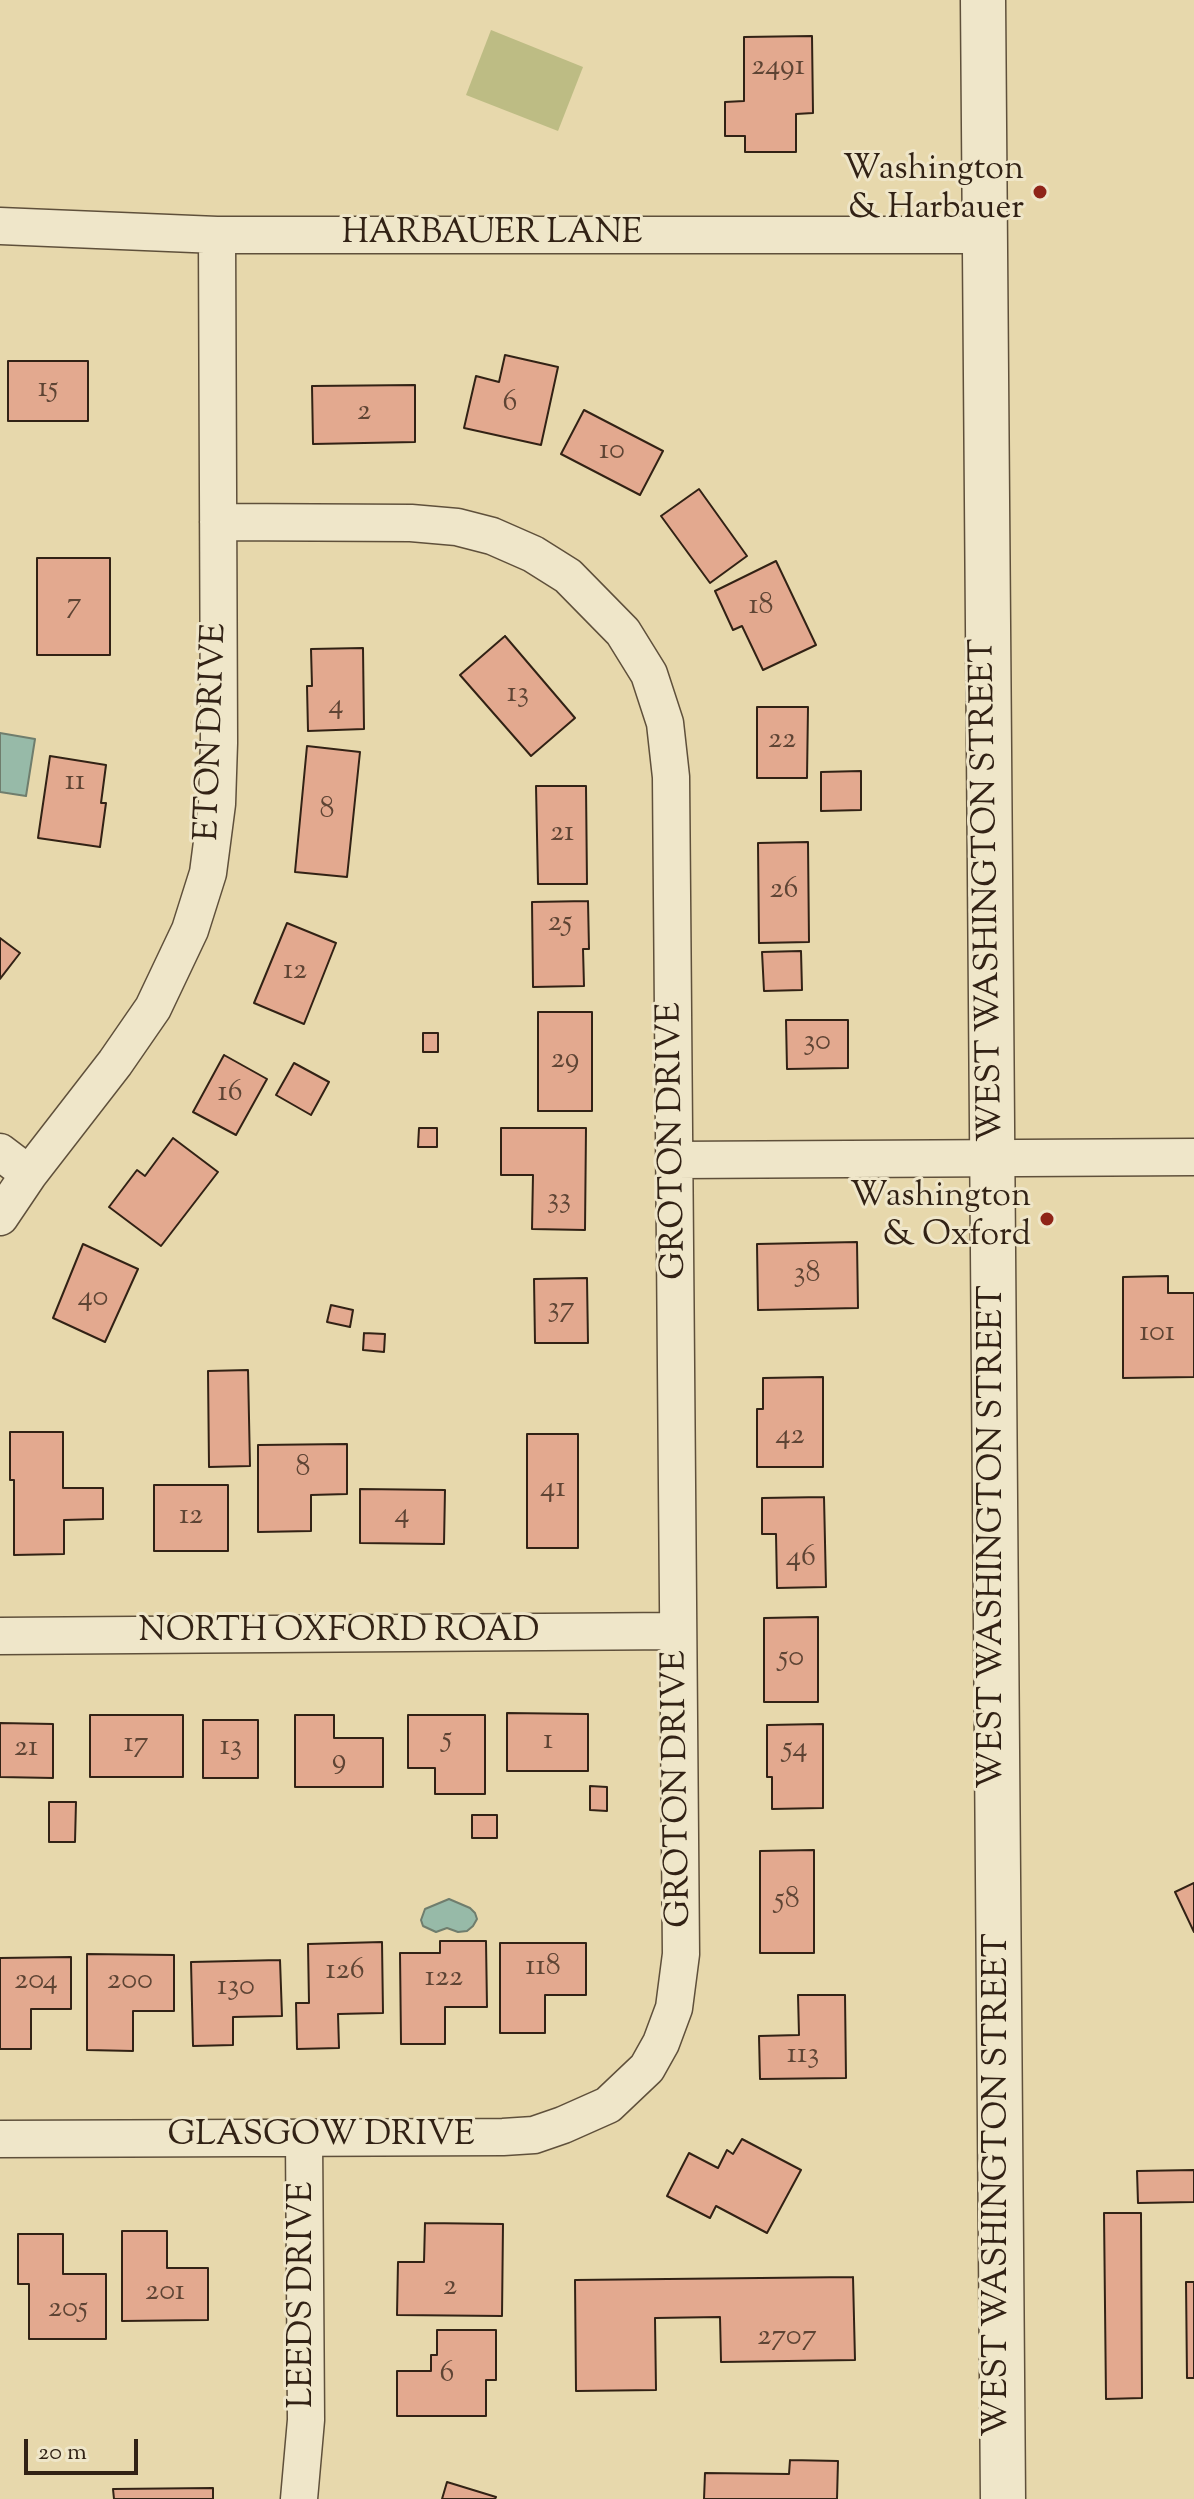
<!DOCTYPE html>
<style>
body{margin:0}
#map{position:relative;width:1194px;height:2499px;overflow:hidden;background:#e7d8ac;font-family:"Sorts Mill Goudy",serif}
canvas{display:block}
.scale{position:absolute;left:24px;top:2439px;width:114px;height:36px;box-sizing:border-box;border:4px solid #322215;border-top:0;padding-left:10px;font-size:24px;line-height:28px;white-space:nowrap;color:#322215;-webkit-text-stroke:6px #efe6c9;paint-order:stroke}
</style>
<div id="map">
<canvas width="1194" height="2499"></canvas>
<div class="scale">20 m</div>
</div>
<script>
const g = document.querySelector('canvas').getContext('2d');
g.lineJoin = 'round';
function fill(path, color) { g.fillStyle = color; g.fill(path, 'evenodd'); }
const poly = rows => new Path2D(rows.map(r => 'M' + r).join(''));
function strokePath(path, color, width, dash) { g.strokeStyle = color; g.lineWidth = width; g.lineCap = dash ? 'butt' : 'round'; g.setLineDash(dash || []); g.stroke(path); }
function label(font, color, halo, rows, align = 'center') {
  g.font = font + ' "Sorts Mill Goudy",serif'; g.lineWidth = 6; g.setLineDash([]); g.textBaseline = 'middle'; g.strokeStyle = halo; g.fillStyle = color; for (const [text, x, y, turn = 0] of rows) {
    g.save(); g.translate(x, y); g.rotate((+turn || 0) * Math.PI / 180); g.textAlign = isNaN(turn) ? turn : align; if (halo) g.strokeText(text, 0, 0); g.fillText(text, 0, 0); g.restore();
  }
}
fill(poly([
 [491,30,583,67,558,131,466,95]
]), '#bdbc84');
const water = poly([
 [0,733,35,739,26,796,0,792,0,733],
 [449,1899,470,1908,475,1913,477,1919,473,1926,467,1931,458,1932,447,1928,436,1932,423,1926,421,1920,425,1909,449,1899]
]);
fill(water, '#97baa8');
strokePath(water, '#6f7d6d', 2);
const building = poly([
 [812,36,813,113,796,114,796,152,745,152,745,136,725,136,725,102,744,101,744,37,812,36],
 [505,355,558,367,541,445,464,428,476,376,499,382,505,355],
 [8,361,88,361,88,421,8,421,8,361],
 [415,385,415,442,313,444,312,386,415,385],
 [584,410,663,451,640,495,561,454,584,410],
 [699,489,747,556,710,583,661,516,699,489],
 [37,558,110,558,110,655,37,655,37,558],
 [776,561,816,645,763,670,742,626,733,630,715,591,776,561],
 [505,636,575,718,531,756,460,675,505,636],
 [363,648,364,729,308,731,307,686,312,686,311,649,363,648],
 [757,707,808,707,807,778,757,778,757,707],
 [307,746,360,752,347,877,295,872,307,746],
 [50,756,106,765,101,803,106,803,100,847,38,838,50,756],
 [861,771,861,810,821,811,821,772,861,771],
 [536,786,586,786,587,884,538,884,536,786],
 [808,842,809,942,759,943,758,843,808,842],
 [588,901,589,949,583,949,584,986,533,987,532,902,588,901],
 [287,923,336,943,304,1024,254,1003,287,923],
 [0,938,20,953,0,979,0,938],
 [801,951,802,990,764,991,762,952,801,951],
 [538,1012,592,1012,592,1111,538,1111,538,1012],
 [786,1020,848,1020,848,1068,787,1069,786,1020],
 [423,1033,438,1033,438,1052,423,1052,423,1033],
 [224,1055,267,1079,236,1135,193,1112,224,1055],
 [294,1063,329,1082,311,1115,276,1095,294,1063],
 [419,1128,437,1128,437,1147,418,1147,419,1128],
 [501,1128,586,1128,585,1230,532,1229,533,1175,501,1175,501,1128],
 [173,1138,218,1172,161,1246,109,1207,137,1170,145,1176,173,1138],
 [857,1242,858,1308,758,1310,757,1244,857,1242],
 [83,1244,138,1269,105,1342,53,1318,83,1244],
 [1168,1276,1168,1293,1194,1293,1194,1377,1123,1378,1123,1277,1168,1276],
 [587,1278,588,1343,535,1343,534,1279,587,1278],
 [331,1305,353,1310,350,1327,327,1322,331,1305],
 [364,1333,385,1334,384,1352,363,1350,364,1333],
 [248,1370,250,1466,209,1467,208,1371,248,1370],
 [823,1377,823,1467,757,1467,757,1409,763,1409,763,1378,823,1377],
 [10,1432,63,1432,63,1488,103,1488,103,1519,64,1520,64,1554,14,1555,14,1480,10,1480,10,1432],
 [527,1434,578,1434,578,1548,527,1548,527,1434],
 [347,1444,347,1494,311,1495,311,1531,258,1532,258,1445,347,1444],
 [154,1485,228,1485,228,1551,154,1551,154,1485],
 [360,1489,445,1490,444,1544,360,1543,360,1489],
 [824,1497,826,1587,777,1588,776,1534,762,1534,762,1498,824,1497],
 [818,1617,818,1702,764,1702,764,1618,818,1617],
 [507,1713,588,1714,588,1771,507,1771,507,1713],
 [90,1715,183,1715,183,1777,90,1777,90,1715],
 [295,1715,334,1715,334,1738,383,1738,383,1787,295,1787,295,1715],
 [408,1715,485,1715,485,1794,435,1794,435,1768,408,1768,408,1715],
 [203,1720,258,1720,258,1778,203,1778,203,1720],
 [0,1723,53,1724,53,1778,0,1777,0,1723],
 [823,1724,823,1808,772,1809,772,1777,767,1777,767,1725,823,1724],
 [590,1786,607,1787,607,1811,590,1810,590,1786],
 [49,1802,76,1802,75,1842,49,1842,49,1802],
 [472,1815,497,1815,497,1838,472,1838,472,1815],
 [814,1850,814,1953,760,1953,760,1851,814,1850],
 [1194,1883,1194,1932,1175,1892,1194,1883],
 [440,1941,486,1941,487,2007,445,2007,445,2044,401,2044,400,1953,440,1953,440,1941],
 [382,1942,383,2013,338,2014,339,2048,297,2049,296,2003,309,2003,308,1944,382,1942],
 [500,1943,586,1943,586,1995,545,1995,545,2033,500,2033,500,1943],
 [87,1954,174,1955,174,2011,133,2011,133,2051,87,2050,87,1954],
 [71,1957,71,2009,31,2009,31,2049,0,2049,0,1958,71,1957],
 [280,1960,282,2016,233,2017,233,2045,193,2046,191,1962,280,1960],
 [798,1995,845,1995,846,2078,760,2079,759,2036,799,2035,798,1995],
 [742,2139,801,2170,767,2233,716,2206,710,2218,667,2196,689,2153,718,2168,727,2150,733,2154,742,2139],
 [1194,2170,1194,2202,1138,2203,1137,2171,1194,2170],
 [1104,2213,1141,2213,1142,2398,1106,2399,1104,2213],
 [425,2223,503,2224,502,2316,397,2315,398,2262,424,2262,425,2223],
 [122,2231,167,2231,167,2268,208,2268,208,2320,122,2321,122,2231],
 [18,2234,63,2234,63,2274,106,2274,106,2339,29,2339,29,2284,18,2284,18,2234],
 [853,2277,855,2360,721,2362,720,2317,655,2318,656,2390,576,2391,575,2280,853,2277],
 [1186,2282,1194,2282,1194,2378,1187,2378,1186,2282],
 [437,2330,496,2330,496,2380,486,2380,486,2416,397,2416,397,2371,431,2371,431,2355,437,2355,437,2330],
 [790,2460,838,2461,837,2499,704,2499,705,2473,789,2474,790,2460],
 [447,2482,496,2497,495,2499,442,2499,447,2482],
 [213,2488,213,2499,114,2499,113,2489,213,2488]
]);
fill(building, '#e3a98f');
strokePath(building, '#322215', 2);
const minor = poly([
 [0,226,217,235,984,235],
 [0,1152,29,1174],
 [676,1160,1194,1157],
 [0,1217,29,1174,115,1063,153,1008,190,930,208,873,217,804,219,743,217,235],
 [0,1636,678,1631],
 [0,2139,503,2137,534,2135,563,2125,608,2105,647,2068,661,2043,674,2008,681,1954,671,777,665,723,649,674,623,632,568,576,533,554,492,536,457,527,411,523,218,522],
 [299,2499,306,2420,304,2138]
]);
const tertiary = poly([
 [983,0,1003,2499]
]);
strokePath(minor, '#5f503b', 39);
strokePath(tertiary, '#5f503b', 47);
strokePath(minor, '#efe6c9', 36);
strokePath(tertiary, '#efe6c9', 44);
for (const [x, y, r, color] of [
 [1040,192,8,"#8f2418"],
 [1047,1219,8,"#8f2418"]
]) { const dot = new Path2D(); dot.arc(x, y, r, 0, 2 * Math.PI); g.fillStyle = color; g.fill(dot); strokePath(dot, '#efe6c9', 3); }
label('30px', '#5e4434', null, [
 ["2491",778,69],
 ["15",48,391],
 ["6",510,405],
 ["2",364,414],
 ["10",612,453],
 ["7",74,607],
 ["18",761,608],
 ["13",518,696],
 ["4",336,708],
 ["22",782,742],
 ["11",75,784],
 ["8",327,812],
 ["21",562,835],
 ["26",784,892],
 ["25",560,925],
 ["12",295,973],
 ["30",817,1044],
 ["29",565,1062],
 ["16",230,1095],
 ["33",559,1202],
 ["38",807,1276],
 ["40",93,1300],
 ["37",561,1311],
 ["101",1157,1335],
 ["42",790,1438],
 ["8",303,1470],
 ["41",553,1491],
 ["4",402,1517],
 ["12",191,1518],
 ["46",801,1560],
 ["50",791,1660],
 ["5",447,1741],
 ["1",548,1743],
 ["17",136,1746],
 ["13",231,1749],
 ["21",26,1750],
 ["54",795,1751],
 ["9",339,1763],
 ["58",787,1902],
 ["118",543,1969],
 ["126",345,1973],
 ["122",444,1980],
 ["204",36,1983],
 ["200",130,1983],
 ["130",236,1989],
 ["113",803,2057],
 ["2",450,2289],
 ["201",165,2294],
 ["205",68,2311],
 ["2707",787,2339],
 ["6",447,2376]
]);
label('34px', '#322215', '#efe6c9', [
 ["Washington",1024,172],
 ["& Harbauer",1024,211],
 ["Washington",1031,1199],
 ["& Oxford",1031,1238]
], 'right');
label('34px', '#322215', '#efe6c9', [
 ["HARBAUER LANE",492,236],
 ["ETON DRIVE",214,732,-88],
 ["WEST WASHINGTON STREET",990,890,-91],
 ["GROTON DRIVE",675,1141,-91],
 ["WEST WASHINGTON STREET",995,1537,-90],
 ["NORTH OXFORD ROAD",339,1634],
 ["GROTON DRIVE",680,1789,-91],
 ["GLASGOW DRIVE",321,2138],
 ["WEST WASHINGTON STREET",1000,2185,-90],
 ["LEEDS DRIVE",305,2295,-90]
]);
</script>
